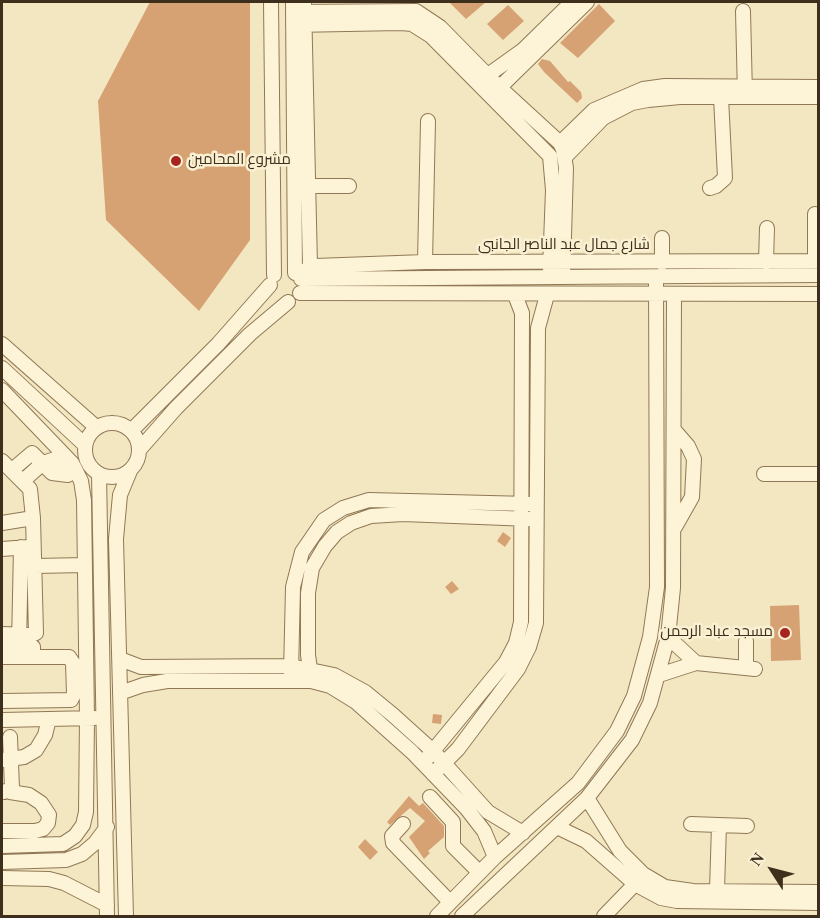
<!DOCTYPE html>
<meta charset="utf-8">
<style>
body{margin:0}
#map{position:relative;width:820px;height:918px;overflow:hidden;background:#f3e7c2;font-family:Georgia,serif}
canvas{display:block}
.frame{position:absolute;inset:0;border:3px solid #3e2e1c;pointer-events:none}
.north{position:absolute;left:742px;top:840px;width:60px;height:60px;-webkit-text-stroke:4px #faf0d2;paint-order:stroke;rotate:306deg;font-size:16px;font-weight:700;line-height:24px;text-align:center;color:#3e2e1c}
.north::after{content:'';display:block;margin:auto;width:21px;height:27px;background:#3e2e1c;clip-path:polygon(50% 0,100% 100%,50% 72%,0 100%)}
</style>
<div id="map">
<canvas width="820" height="918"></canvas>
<div class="frame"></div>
<div class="north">N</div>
</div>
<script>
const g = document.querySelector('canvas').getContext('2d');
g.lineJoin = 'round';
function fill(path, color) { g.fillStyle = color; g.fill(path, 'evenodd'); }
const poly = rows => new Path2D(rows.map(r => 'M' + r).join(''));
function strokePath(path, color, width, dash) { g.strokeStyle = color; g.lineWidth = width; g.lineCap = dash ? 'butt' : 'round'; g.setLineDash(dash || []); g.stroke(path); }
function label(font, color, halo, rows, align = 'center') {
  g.font = font + ' Georgia,Cairo,serif'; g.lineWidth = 5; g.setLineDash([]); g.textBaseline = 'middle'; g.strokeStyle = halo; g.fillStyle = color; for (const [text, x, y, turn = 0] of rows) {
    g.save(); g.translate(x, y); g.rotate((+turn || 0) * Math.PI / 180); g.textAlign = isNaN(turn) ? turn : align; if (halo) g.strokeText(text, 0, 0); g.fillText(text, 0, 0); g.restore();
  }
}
fill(poly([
 [150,2,250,2,250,240,199,311,106,220,98,101],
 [449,2,486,2,466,19],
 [599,4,615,21,578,58,560,43],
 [508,5,524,21,503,40,487,24],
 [542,59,550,61,568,82,570,81,581,92,582,98,577,103,544,72,538,64],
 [503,532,511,538,505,547,497,541],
 [452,581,459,589,451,594,445,587],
 [799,605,801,660,771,661,770,606],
 [433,714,442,715,441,724,432,723],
 [409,796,419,806,423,803,444,826,444,837,428,851,430,853,424,859,409,837,425,821,410,808,390,825,387,822],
 [365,839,378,852,370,860,358,847]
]), '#d6a273');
const minor = poly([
 [271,2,274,275],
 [293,2,295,273],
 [304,2,310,266],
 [743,11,745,95],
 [293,12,416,11,440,27,500,88,560,143,563,149,566,168,563,271],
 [293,25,401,23,412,24,431,36,550,156,553,190,550,269],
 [481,80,523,50,572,2],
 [494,93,587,2],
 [560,143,594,110,643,89,665,86,818,87],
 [566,156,603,118,632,103,648,100,680,97,818,97],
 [307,186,349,186],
 [710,188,716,186,725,178,721,97],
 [815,214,815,261],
 [662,238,662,263],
 [425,262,428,121],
 [766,262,767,228],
 [297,274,315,266,425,262,818,261],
 [301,279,818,275],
 [300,293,818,294],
 [2,344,96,427],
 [2,368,85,445],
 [2,390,72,463,81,481,84,500,87,718,86,812,83,825,75,836,63,844,2,846],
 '85 450a27 27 0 1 1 54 0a27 27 0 1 1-54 0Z',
 [132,430,218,344,270,285],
 [675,431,688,446,694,459,692,497,675,527],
 [139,450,176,408,250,334,288,302],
 [2,461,30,489,33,518,2,523],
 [12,470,32,453,52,473,68,475],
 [99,474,107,916],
 [764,474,818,474],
 [24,480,43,463,55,459,72,463],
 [2,549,29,547],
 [35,566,85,565],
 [2,634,31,635,36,633,33,518],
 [668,637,696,663],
 [2,645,30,645,33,647,33,657],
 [19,645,21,547],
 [2,657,69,657,73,663,74,694,71,700,2,701],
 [120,659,141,667,291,666,334,675,365,692,393,715,434,752,488,812,523,833],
 [746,668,746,641],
 [291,673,293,587,302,552,324,520,343,508,369,500,529,504],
 [659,675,696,663,755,669],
 [311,676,308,655,308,593,312,568,325,546,337,532,351,523,371,516,403,514,530,519],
 [120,693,143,685,167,681,311,681,330,686,356,702,412,752,467,809,484,831,495,857],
 [2,720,95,718],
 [2,760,24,757,36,750,45,735,49,719],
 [423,763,506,662,516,643,521,622,522,313,515,295],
 [433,774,458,749,518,669,529,647,536,623,538,328,547,295],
 [4,792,12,788,10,737],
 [430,797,453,822,453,846,479,872],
 [587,798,620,851,643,874,665,887,693,891,818,892],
 [403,824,392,836,393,843,450,902],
 [691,824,747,826],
 [557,827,586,841,635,884,661,898,677,901,818,903],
 [2,831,35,831,43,829,48,823,49,815,41,803,29,795,10,792],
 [2,862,66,860,82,854,95,843,107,827],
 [2,878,49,879,64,883,107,905],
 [717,890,719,825],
 [126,916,116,539,120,495,130,471],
 [437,916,495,857,578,783,617,731,634,696,650,637,657,587,656,277],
 [462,916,587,798,632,740,650,703,668,637,673,588,674,295],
 [604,916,635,884]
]);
strokePath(minor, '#907856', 16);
strokePath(minor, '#fdf3d6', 14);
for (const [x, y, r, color] of [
 [176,161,6,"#a7251e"],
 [785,633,6,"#a7251e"]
]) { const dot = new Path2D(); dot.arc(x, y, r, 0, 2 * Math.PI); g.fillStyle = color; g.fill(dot); strokePath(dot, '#faf0d2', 2); }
label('15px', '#3e2e1c', '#faf0d2', [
 ["مشروع المحامين",188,161],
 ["مسجد عباد الرحمن",773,633,"right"]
], 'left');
label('15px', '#3e2e1c', '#faf0d2', [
 ["شارع جمال عبد الناصر الجانبى",564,246]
]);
</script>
